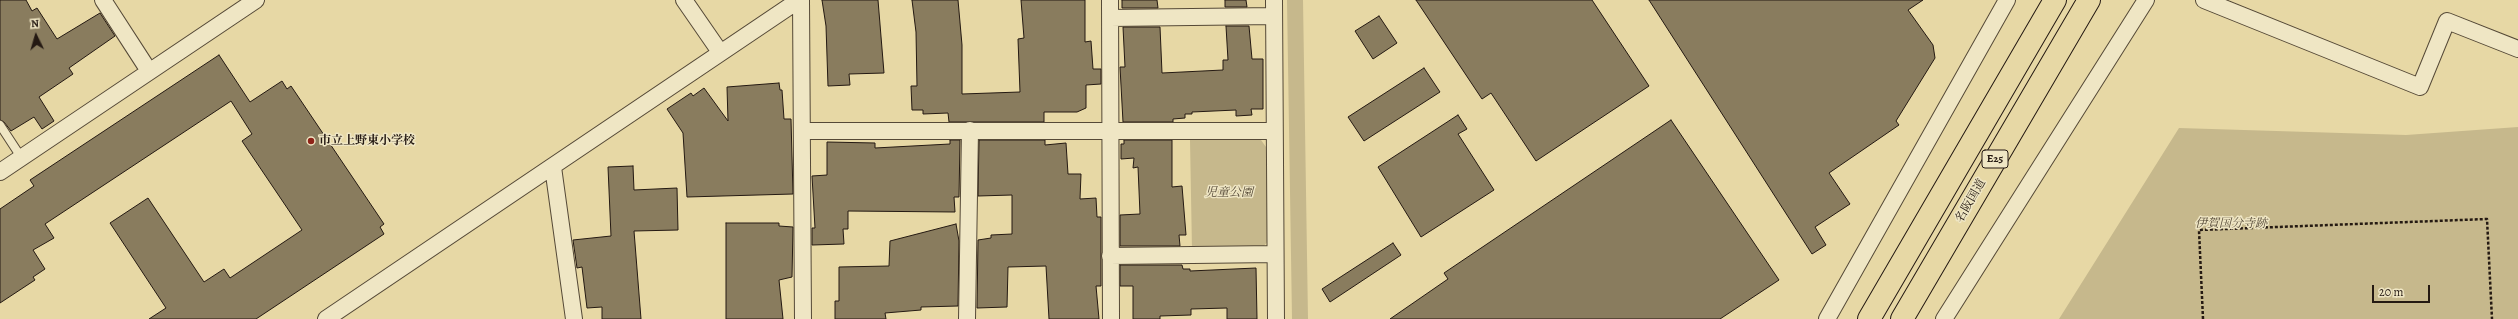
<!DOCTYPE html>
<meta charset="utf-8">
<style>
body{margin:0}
#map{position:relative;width:2518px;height:319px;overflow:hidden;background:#e7d8a5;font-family:Alegreya,serif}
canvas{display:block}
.north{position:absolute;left:16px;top:16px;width:40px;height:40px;-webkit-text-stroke:3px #efe6c4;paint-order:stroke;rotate:355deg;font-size:11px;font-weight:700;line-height:16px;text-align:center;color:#241912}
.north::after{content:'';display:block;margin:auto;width:14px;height:18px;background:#241912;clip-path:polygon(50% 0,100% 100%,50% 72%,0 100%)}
.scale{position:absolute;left:2372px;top:285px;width:58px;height:18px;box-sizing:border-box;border:2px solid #241912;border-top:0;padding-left:5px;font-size:12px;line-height:14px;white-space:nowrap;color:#241912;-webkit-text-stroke:3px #efe6c4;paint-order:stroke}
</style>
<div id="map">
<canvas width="2518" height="319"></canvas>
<div class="north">N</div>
<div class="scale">20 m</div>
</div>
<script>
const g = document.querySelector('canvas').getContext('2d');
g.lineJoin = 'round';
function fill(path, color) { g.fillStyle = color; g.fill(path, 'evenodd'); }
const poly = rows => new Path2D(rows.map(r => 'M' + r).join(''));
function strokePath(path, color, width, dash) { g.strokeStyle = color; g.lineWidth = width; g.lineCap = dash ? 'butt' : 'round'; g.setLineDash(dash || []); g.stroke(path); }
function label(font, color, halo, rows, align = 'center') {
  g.font = font + ' Alegreya,"Noto Serif JP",serif'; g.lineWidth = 3; g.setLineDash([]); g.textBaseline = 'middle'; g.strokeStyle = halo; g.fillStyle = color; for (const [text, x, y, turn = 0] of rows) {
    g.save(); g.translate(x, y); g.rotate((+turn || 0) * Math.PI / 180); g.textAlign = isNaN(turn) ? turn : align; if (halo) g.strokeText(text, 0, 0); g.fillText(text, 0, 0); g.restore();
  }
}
fill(poly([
 [1287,0,1303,0,1308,319,1292,319],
 [2518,127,2518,319,2059,319,2179,128,2406,135],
 [1190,140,1261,140,1266,147,1269,240,1263,247,1192,250]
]), '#c6b88c');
const building = poly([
 [0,0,26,0,32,11,37,8,57,39,100,13,115,36,69,68,73,74,39,97,54,121,42,129,34,117,11,131,4,122,0,120,0,0],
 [822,0,878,0,884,73,849,74,850,85,828,86,826,26,822,0],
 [912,0,958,0,962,45,962,94,1020,92,1018,39,1024,38,1021,0,1085,0,1085,42,1091,41,1093,69,1101,69,1101,84,1086,85,1086,108,1077,112,1044,112,1044,122,949,122,948,113,923,114,923,110,912,110,911,86,917,86,916,32,912,0],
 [1122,0,1157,0,1158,8,1122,8,1122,0],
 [1225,0,1246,0,1247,7,1225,7,1225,0],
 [1416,0,1592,0,1649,86,1536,161,1491,93,1482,99,1416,0],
 [1649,0,1923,0,1908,10,1933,45,1935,58,1896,121,1899,125,1829,173,1850,204,1815,227,1826,245,1812,254,1649,0],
 [1379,16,1397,43,1373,59,1355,31,1379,16],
 [1226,26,1249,26,1252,59,1263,59,1263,109,1251,109,1252,115,1236,116,1236,110,1192,112,1192,114,1185,114,1185,118,1173,119,1173,122,1123,122,1120,67,1125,67,1123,27,1160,27,1162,73,1223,70,1223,60,1228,60,1226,26],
 [219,55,250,102,282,81,287,89,291,86,384,224,380,227,384,234,256,319,149,319,166,308,110,223,148,198,204,282,224,269,230,278,302,230,242,141,252,134,231,101,45,224,54,238,33,250,45,269,33,277,35,280,0,303,0,209,34,186,30,180,219,55],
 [1424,68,1440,92,1364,141,1348,117,1424,68],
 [779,83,780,90,782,90,784,119,791,119,793,194,687,197,683,133,667,109,691,93,693,96,704,88,728,121,727,87,779,83],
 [1458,115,1467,129,1458,134,1494,190,1421,237,1378,167,1458,115],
 [1671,120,1779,280,1720,319,1390,319,1448,279,1444,273,1671,120],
 [950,140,960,140,959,197,954,197,955,212,848,211,848,229,843,229,844,244,812,245,812,228,815,228,812,176,827,175,827,142,875,143,875,148,950,144,950,140],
 [979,140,1045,140,1045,145,1066,143,1068,174,1081,174,1080,199,1096,198,1097,217,1101,217,1101,286,1096,286,1099,319,1049,319,1046,266,1008,267,1007,307,977,308,978,240,991,238,991,235,1012,234,1012,195,978,196,979,140],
 [1124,140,1172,140,1172,187,1182,186,1186,235,1179,235,1180,246,1120,246,1120,215,1140,214,1138,167,1133,168,1134,158,1121,159,1121,144,1124,144,1124,140],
 [633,166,634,190,677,188,678,230,634,231,641,319,602,319,602,307,587,308,582,267,577,268,573,240,611,236,608,167,633,166],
 [726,223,779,223,779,226,793,227,792,277,779,280,783,319,726,319,726,223],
 [956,224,959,241,958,306,921,307,921,310,885,313,886,319,835,319,835,301,839,301,839,267,889,266,890,241,956,224],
 [1393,243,1401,255,1330,302,1322,289,1393,243],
 [1120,265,1182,265,1183,269,1190,269,1190,271,1256,268,1257,319,1227,319,1227,308,1191,309,1191,315,1160,316,1160,319,1133,319,1133,286,1120,286,1120,265]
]);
fill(building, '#897c5e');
strokePath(building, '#241912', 1);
const service = poly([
 [0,125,21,157]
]);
const minor = poly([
 [103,0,149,71],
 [684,0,720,52],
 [801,0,803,319],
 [1110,0,1111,319],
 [1274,0,1276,319],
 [2204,0,2420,87,2447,21,2518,49],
 [1110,18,1274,16],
 [803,131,1274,131],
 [553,167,574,319],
 [0,172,256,0],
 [1110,256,1275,254],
 [326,319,799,0],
 [967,319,970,130],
 [1827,319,2007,0],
 [1944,319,2146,0]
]);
const motorway = poly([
 [1869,319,2055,0],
 [1902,319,2089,0]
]);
strokePath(service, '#554937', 10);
strokePath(minor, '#554937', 18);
strokePath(motorway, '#241912', 24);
strokePath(poly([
 [2203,319,2199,230,2487,219,2492,319]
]), '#241912', 2.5, [3, 2]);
strokePath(service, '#efe6c4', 8);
strokePath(minor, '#efe6c4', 16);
strokePath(motorway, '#e7d8a5', 22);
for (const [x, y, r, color] of [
 [311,141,4,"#8f2418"]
]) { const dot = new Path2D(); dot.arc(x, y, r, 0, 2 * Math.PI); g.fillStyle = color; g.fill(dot); strokePath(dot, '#efe6c4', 1.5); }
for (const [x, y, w] of [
 [1995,159,26]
]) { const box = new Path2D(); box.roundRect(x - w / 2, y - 9, w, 18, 3); g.fillStyle = '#efe6c4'; g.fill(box); strokePath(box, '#241912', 1); }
label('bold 11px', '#241912', null, [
 ["E25",1995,159]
]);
label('bold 12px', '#241912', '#efe6c4', [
 ["市立上野東小学校",319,141]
], 'left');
label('italic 12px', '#554937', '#efe6c4', [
 ["児童公園",1229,193],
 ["伊賀国分寺跡",2231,224]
]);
label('12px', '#241912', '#efe6c4', [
 ["名阪国道",1971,201,-60]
]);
</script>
